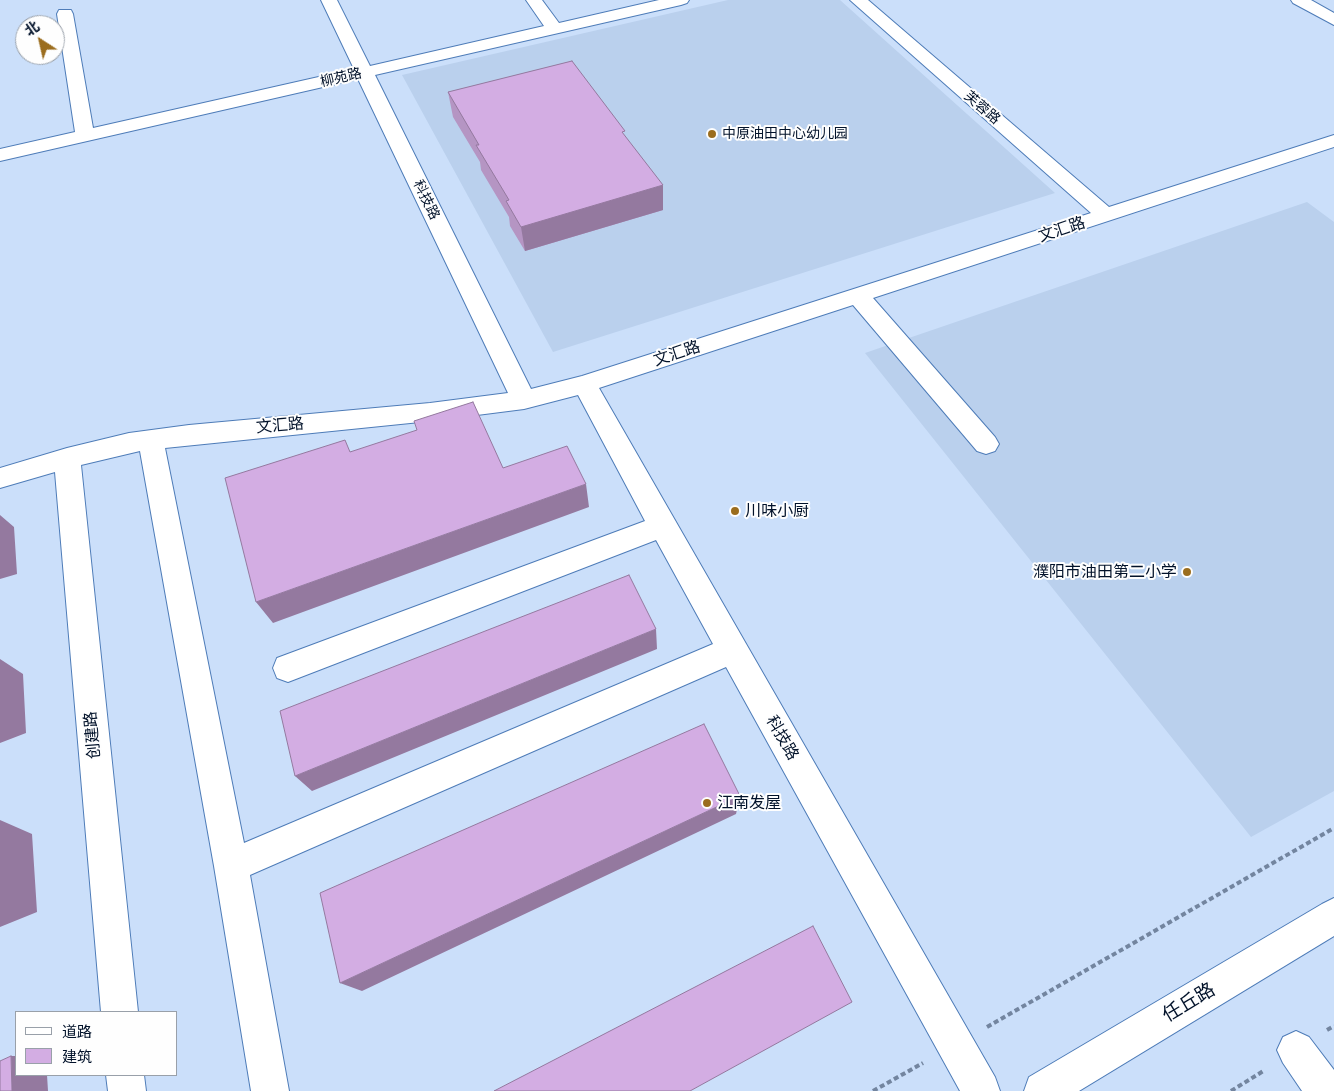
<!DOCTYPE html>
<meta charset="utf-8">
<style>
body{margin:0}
#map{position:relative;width:1334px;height:1091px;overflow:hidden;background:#cbdffa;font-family:"PT Serif","Noto Sans SC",serif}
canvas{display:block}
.legend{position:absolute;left:15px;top:1011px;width:162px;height:65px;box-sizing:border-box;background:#fefefe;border:1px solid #99a0a9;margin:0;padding:6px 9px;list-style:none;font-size:15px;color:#02122a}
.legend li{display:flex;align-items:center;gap:10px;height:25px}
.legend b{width:25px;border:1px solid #99a0a9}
.north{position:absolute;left:15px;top:15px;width:50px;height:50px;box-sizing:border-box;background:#fefefe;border:1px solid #99a0a9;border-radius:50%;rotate:325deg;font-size:14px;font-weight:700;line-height:20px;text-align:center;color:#02122a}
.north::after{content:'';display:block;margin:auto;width:18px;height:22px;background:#9b6d1e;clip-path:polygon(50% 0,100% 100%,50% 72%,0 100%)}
</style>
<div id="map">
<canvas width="1334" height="1091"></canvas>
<ul class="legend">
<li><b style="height:6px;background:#fff"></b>道路</li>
<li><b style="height:14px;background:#d3ade3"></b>建筑</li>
</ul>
<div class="north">北</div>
</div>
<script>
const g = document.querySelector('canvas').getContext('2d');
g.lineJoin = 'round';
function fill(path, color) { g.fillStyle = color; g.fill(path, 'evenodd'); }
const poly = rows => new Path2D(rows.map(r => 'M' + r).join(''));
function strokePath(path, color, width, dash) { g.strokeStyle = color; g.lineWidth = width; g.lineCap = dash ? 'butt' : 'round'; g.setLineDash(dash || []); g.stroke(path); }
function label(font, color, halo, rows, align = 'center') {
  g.font = font + ' "PT Serif","Noto Sans SC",serif'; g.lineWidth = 4; g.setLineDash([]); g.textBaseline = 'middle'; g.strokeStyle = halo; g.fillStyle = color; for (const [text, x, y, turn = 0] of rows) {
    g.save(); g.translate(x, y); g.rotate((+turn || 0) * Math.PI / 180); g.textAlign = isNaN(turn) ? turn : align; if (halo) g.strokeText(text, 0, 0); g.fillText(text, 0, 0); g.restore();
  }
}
fill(poly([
 [728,0,840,0,1055,193,553,352,402,75],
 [1307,202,1334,222,1334,791,1251,837,865,353]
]), '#bad0ed');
const minor = poly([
 [321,0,337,0,370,66,544,26,526,0,542,0,559,23,659,0,689,0,687,3,681,5,375,75,531,389,582,376,1091,213,850,0,868,0,1109,207,1334,135,1334,147,873,298,995,437,999,444,995,451,986,454,977,451,853,305,599,388,995,1077,1000,1091,960,1091,726,667,250,875,289,1091,251,1091,214,866,140,451,81,465,138,1012,101,1012,55,472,0,488,0,468,67,448,129,433,189,425,430,403,508,393,358,79,0,161,0,149,75,132,57,14,59,10,71,10,73,14,93,128,354,69,321,0],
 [578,395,645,521,277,658,273,668,277,678,288,682,656,540,713,644,244,843,165,448,430,421,524,409,578,395],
 [1291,0,1311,0,1334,13,1334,25,1293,3,1291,0],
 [1334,898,1334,936,1079,1091,1024,1091,1029,1077,1322,904,1334,898],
 [1296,1031,1309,1037,1334,1070,1334,1091,1302,1091,1283,1063,1277,1050,1283,1037,1296,1031],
 [106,1075,144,1075,146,1091,108,1091,106,1075]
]);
strokePath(minor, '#4e7cb8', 2);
strokePath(poly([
 [987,1027,1334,828],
 [1327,1030,1334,1026],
 [873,1091,923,1063],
 [1231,1091,1265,1070]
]), '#73859f', 4, [5, 3]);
fill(minor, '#fff');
fill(poly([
 [448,92,625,136,663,210,525,251,510,226,509,217,481,170,480,162,453,117]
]), '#b595c3');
fill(poly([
 [663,185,663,210,525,251,521,227],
 [586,484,589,507,273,623,256,602],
 [0,515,14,527,17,574,0,579],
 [656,629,657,649,312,791,295,776],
 [0,659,23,674,26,733,0,743],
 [740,796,736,814,362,991,340,983],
 [0,820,32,834,37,912,0,927],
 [11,1056,16,1056,16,1075,47,1075,48,1091,12,1091]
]), '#94799f');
const building = poly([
 [572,61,625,131,622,132,663,185,521,227,506,201,509,200,476,145,479,145,448,92,572,61],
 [473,402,503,468,567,446,586,484,256,602,225,478,345,440,350,452,417,430,414,421,473,402],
 [629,575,656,629,295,776,280,711,629,575],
 [704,724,740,796,340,983,320,893,704,724],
 [813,926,852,1002,690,1091,494,1091,813,926],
 [11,1056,12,1091,0,1091,0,1061,11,1056]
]);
fill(building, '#d3ade3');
strokePath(building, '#94799f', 1);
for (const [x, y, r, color] of [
 [712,134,5,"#9b6d1e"],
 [735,511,5,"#9b6d1e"],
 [1187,572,5,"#9b6d1e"],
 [707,803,5,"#9b6d1e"]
]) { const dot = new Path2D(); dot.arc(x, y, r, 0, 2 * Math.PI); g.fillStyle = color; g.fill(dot); strokePath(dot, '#fefefe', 2); }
label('14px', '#02122a', '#fefefe', [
 ["柳苑路",341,78,-13],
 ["芙蓉路",982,108,41],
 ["科技路",426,200,64]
]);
label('14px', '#02122a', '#fefefe', [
 ["中原油田中心幼儿园",722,134]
], 'left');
label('16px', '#02122a', '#fefefe', [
 ["文汇路",1062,230,-18],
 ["文汇路",677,354,-18],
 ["文汇路",280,426,-5],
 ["创建路",93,735,-95],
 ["科技路",782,738,60]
]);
label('16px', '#02122a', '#fefefe', [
 ["川味小厨",745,511],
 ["濮阳市油田第二小学",1177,572,"right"],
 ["江南发屋",717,803]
], 'left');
label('19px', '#02122a', '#fefefe', [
 ["任丘路",1189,1003,-31]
]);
</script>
